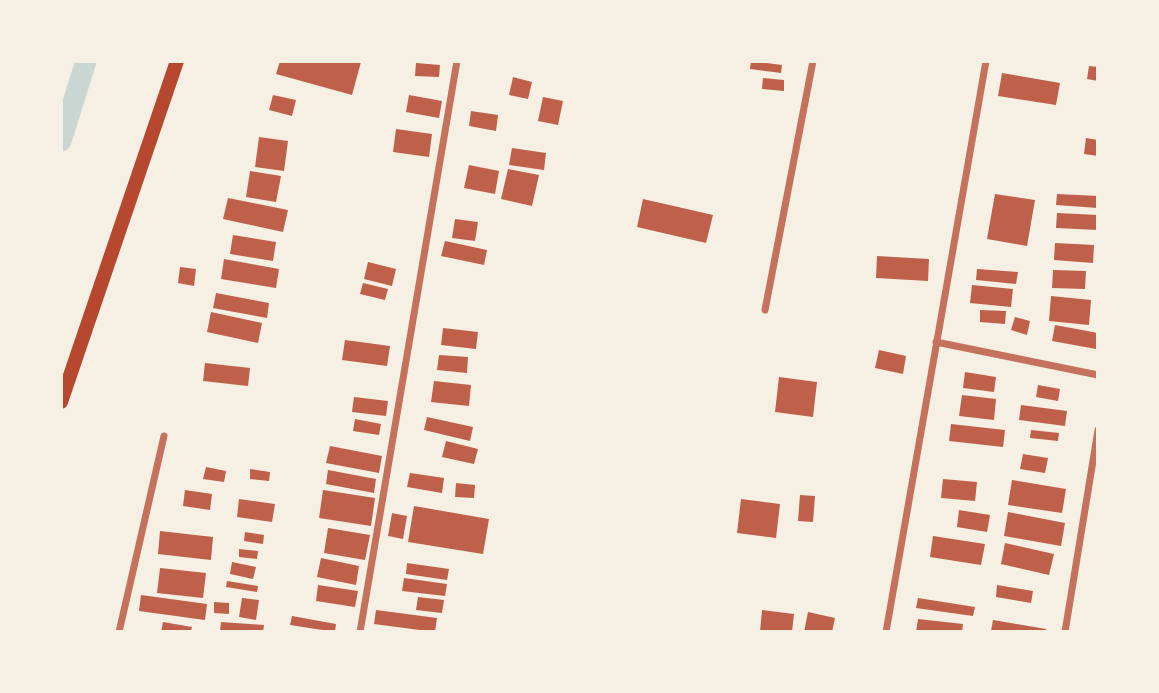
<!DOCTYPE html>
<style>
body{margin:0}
#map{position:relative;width:1159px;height:693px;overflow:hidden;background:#f6efe4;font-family:Manrope,sans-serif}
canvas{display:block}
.frame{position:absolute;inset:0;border:63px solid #f6efe4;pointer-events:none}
</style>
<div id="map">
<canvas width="1159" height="693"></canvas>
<div class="frame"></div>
</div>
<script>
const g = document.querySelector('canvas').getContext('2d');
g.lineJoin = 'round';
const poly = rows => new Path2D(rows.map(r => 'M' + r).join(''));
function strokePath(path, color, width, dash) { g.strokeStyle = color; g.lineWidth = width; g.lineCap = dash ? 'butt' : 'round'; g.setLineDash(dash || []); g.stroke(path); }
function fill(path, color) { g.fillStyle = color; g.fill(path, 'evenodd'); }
strokePath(poly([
 [61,141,86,61]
]), '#c9d6d2', 21);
fill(poly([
 [280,61,359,61,361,62,352,95,276,74],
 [751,61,782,65,781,73,750,69],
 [416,63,440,65,439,77,415,76],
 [1089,66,1098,67,1098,81,1087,79],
 [1002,73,1060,83,1056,105,998,96],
 [513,77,532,82,528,99,509,95],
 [763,78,784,80,784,91,762,89],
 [273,95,296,100,292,116,269,110],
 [409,95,442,101,439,118,406,112],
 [543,97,563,101,558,125,538,121],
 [471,111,498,115,496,131,469,126],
 [396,129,432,134,429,157,393,152],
 [259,137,288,141,284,171,255,167],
 [1086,138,1098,140,1098,156,1084,154],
 [512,148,546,153,544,170,509,165],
 [469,165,499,171,495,194,464,188],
 [508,169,539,175,532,206,501,199],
 [250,171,281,176,276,202,246,197],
 [995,194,1035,200,1027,246,987,239],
 [1057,194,1098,196,1098,208,1056,205],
 [228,198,288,210,283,232,223,219],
 [643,199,713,215,706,243,637,227],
 [1057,213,1098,215,1098,230,1056,228],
 [455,219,478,222,475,241,452,238],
 [233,235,276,242,273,261,230,254],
 [445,241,487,250,484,265,441,256],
 [1055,243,1094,245,1093,263,1054,260],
 [877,256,929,259,928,281,876,278],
 [224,259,279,269,276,288,221,279],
 [368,262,396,269,392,286,364,279],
 [180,267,196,269,194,286,178,283],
 [977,269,1018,272,1016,284,976,280],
 [1053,270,1086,271,1085,289,1052,288],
 [363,283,388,289,385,300,360,294],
 [972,285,1013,289,1011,307,970,303],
 [216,293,269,303,267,318,213,308],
 [1051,296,1091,300,1089,325,1049,321],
 [980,310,1006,311,1005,324,980,322],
 [211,312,262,323,258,343,207,332],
 [1015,317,1030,321,1027,335,1011,330],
 [1055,325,1098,333,1096,349,1052,341],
 [443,328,478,332,476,349,441,345],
 [345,340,390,346,387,366,342,360],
 [879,350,906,356,903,374,875,368],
 [439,355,468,357,467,373,437,370],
 [205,363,250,368,248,386,203,381],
 [965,372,996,377,994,392,963,388],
 [779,377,817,382,813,417,775,412],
 [434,381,471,385,469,406,431,402],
 [1038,385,1060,389,1058,401,1036,397],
 [962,395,996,399,994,420,959,416],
 [354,397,388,401,386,416,352,412],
 [1021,405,1067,411,1065,426,1019,420],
 [427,417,473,427,470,441,424,430],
 [355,419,381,424,379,435,353,431],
 [951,424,1005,430,1003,447,949,441],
 [1031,430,1059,433,1058,441,1030,438],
 [446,441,478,449,474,464,442,457],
 [330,446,382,456,379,473,326,463],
 [1023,454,1048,458,1045,473,1020,469],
 [206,467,226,471,224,482,203,479],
 [250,469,270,472,269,481,250,479],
 [328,470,376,479,374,493,326,484],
 [410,473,444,478,442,493,407,487],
 [943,479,977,482,975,501,941,498],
 [1012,480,1066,489,1062,513,1008,505],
 [456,483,475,485,474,498,455,497],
 [185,490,212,494,210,510,183,506],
 [323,490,375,498,371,526,319,518],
 [800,495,815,496,813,522,798,521],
 [239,499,275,504,272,522,237,517],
 [741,499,780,504,776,538,737,533],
 [414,506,489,519,483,554,408,542],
 [959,510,990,515,987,532,957,527],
 [1008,512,1065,523,1061,546,1004,536],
 [392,513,407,516,403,539,388,536],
 [328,528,370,535,365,560,324,553],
 [160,531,213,537,211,560,158,554],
 [245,532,264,535,263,544,244,541],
 [933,536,985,544,981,565,930,557],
 [1005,543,1054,554,1049,575,1001,564],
 [239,549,258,551,257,559,239,557],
 [321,558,359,566,356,585,317,577],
 [232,562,256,567,253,579,230,574],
 [407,563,449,569,447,580,406,574],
 [160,568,206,573,203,598,157,593],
 [404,578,447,584,445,596,402,591],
 [227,581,258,586,257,592,226,587],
 [318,585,358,591,355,607,316,601],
 [997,585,1033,591,1031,603,996,597],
 [141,595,207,604,205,620,139,611],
 [418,597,444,600,442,613,416,610],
 [242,598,259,600,256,620,239,617],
 [918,598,975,607,973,616,916,608],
 [214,602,229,603,229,614,214,613],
 [376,610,437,618,435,632,374,624],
 [762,610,794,614,792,632,760,632],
 [808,612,835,618,832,632,804,632],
 [292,616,336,624,335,632,290,625],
 [918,619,963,624,962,632,916,632],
 [993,620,1046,629,1046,632,991,631],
 [163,622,192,627,191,632,161,632],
 [221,622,264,625,263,632,220,632]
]), '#bf614a');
strokePath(poly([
 [765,310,813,61],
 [936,342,1098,375],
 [119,632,164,436],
 [360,632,457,61],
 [886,632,986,61],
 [1065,632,1098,430]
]), '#c5725c', 7);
strokePath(poly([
 [61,402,177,61]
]), '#b5482f', 14);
</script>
